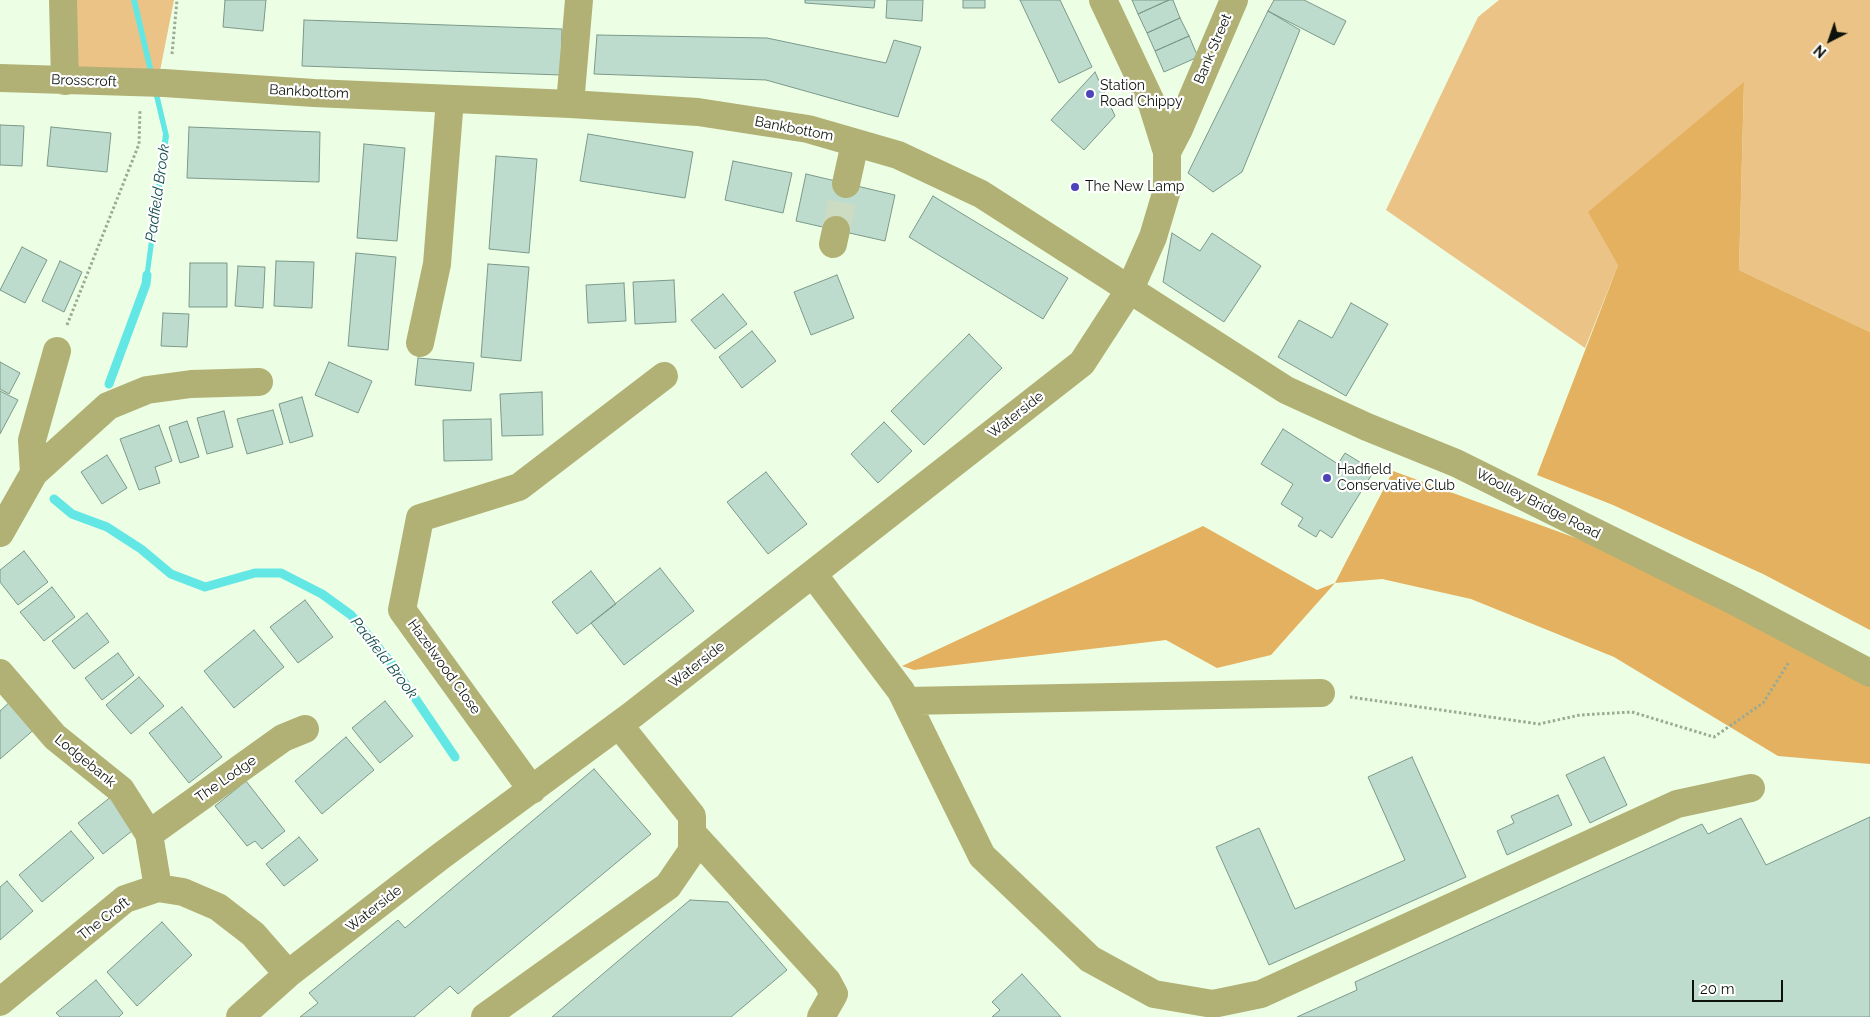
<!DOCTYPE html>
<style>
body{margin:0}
#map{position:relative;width:1870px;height:1017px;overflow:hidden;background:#ecffe4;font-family:Raleway,sans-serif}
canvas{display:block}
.north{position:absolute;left:1805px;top:15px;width:50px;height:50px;-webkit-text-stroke:4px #fff;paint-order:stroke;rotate:221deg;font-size:14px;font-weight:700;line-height:20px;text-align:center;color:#0d130a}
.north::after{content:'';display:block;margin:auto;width:18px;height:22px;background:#0d130a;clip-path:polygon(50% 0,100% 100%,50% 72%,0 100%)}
.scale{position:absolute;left:1692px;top:980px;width:91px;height:22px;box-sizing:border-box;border:2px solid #0d130a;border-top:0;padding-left:6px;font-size:15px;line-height:18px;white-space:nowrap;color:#0d130a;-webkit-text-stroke:4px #fff;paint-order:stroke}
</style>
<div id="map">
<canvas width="1870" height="1017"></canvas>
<div class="north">N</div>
<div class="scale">20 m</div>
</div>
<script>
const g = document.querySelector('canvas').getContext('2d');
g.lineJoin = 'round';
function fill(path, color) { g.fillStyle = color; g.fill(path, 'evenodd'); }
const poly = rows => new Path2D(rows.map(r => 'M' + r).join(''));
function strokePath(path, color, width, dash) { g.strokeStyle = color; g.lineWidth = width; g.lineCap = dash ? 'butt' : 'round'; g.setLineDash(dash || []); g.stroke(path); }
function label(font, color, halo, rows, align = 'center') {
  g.font = font + ' Raleway,sans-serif'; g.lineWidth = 4.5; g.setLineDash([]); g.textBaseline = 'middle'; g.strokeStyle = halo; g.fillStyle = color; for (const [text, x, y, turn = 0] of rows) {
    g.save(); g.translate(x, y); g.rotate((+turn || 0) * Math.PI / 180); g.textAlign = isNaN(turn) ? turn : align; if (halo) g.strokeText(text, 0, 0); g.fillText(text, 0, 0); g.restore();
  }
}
fill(poly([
 [63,0,174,0,158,81,65,81],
 [1499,0,1870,0,1870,332,1739,270,1744,83,1618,265,1585,348,1386,210,1478,17]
]), '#ebc386');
fill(poly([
 [1744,82,1739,270,1870,332,1870,630,1763,574,1613,505,1537,475,1618,265,1588,212],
 [1393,471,1614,552,1870,687,1870,764,1778,756,1614,657,1471,599,1382,579,1335,583,1271,655,1217,668,1166,640,914,670,902,666,1203,526,1317,590,1335,583]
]), '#e3b15f');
fill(poly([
 [131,0,137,0,169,136,148,286,143,286,163,134]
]), '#63e7e4');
strokePath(poly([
 [109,384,146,284,147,275],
 [54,499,72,514,107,527,141,549,171,574,205,587,255,573,281,573,322,594,351,615,392,664,455,757]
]), '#63e7e4', 9);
const building = poly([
 [225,0,266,0,263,31,223,27,225,0],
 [805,0,875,0,874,8,805,3,805,0],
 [887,0,923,0,922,21,886,18,887,0],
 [963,0,985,0,985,8,963,8,963,0],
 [1020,0,1060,0,1092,67,1059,83,1020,0],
 [1132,0,1169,0,1138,14,1132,0],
 [1169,0,1173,0,1180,18,1147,33,1138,14,1169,0],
 [1274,0,1304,0,1346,21,1334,45,1268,11,1274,0],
 [1268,11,1300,30,1242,172,1213,192,1188,173,1268,11],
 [1180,18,1189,36,1155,51,1147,33,1180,18],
 [304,20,562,29,561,75,302,66,304,20],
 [597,35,767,38,886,63,894,40,921,47,898,117,766,80,594,74,597,35],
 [1189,36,1198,57,1164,72,1155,51,1189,36],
 [1095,72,1115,116,1084,150,1051,120,1095,72],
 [0,125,24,126,22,166,0,165,0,125],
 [51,127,111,133,107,172,47,166,51,127],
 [189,127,320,132,319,182,187,178,189,127],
 [588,134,693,152,685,198,580,181,588,134],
 [364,144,405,148,397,241,357,238,364,144],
 [496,156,537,159,529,253,489,249,496,156],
 [733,161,792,173,783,213,725,200,733,161],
 [806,174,895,195,885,241,796,221,806,174],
 [933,196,1068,278,1043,319,909,237,933,196],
 [1172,233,1200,251,1212,233,1261,266,1224,322,1163,282,1172,233],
 [22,247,47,260,25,303,0,290,22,247],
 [356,253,396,257,388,350,348,346,356,253],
 [60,261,82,272,64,312,42,301,60,261],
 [276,261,314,262,312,308,274,306,276,261],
 [190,263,227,263,227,307,189,307,190,263],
 [488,264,529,267,521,361,481,357,488,264],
 [238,266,265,267,263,308,235,306,238,266],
 [837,275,854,318,811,335,794,292,837,275],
 [674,280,676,322,635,324,633,282,674,280],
 [624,283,626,321,588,323,586,285,624,283],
 [723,294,747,324,715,349,691,320,723,294],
 [1351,303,1388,324,1346,396,1278,357,1299,320,1332,338,1351,303],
 [163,313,189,314,187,347,161,346,163,313],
 [752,331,776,361,742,388,719,357,752,331],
 [969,334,1002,368,924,445,891,411,969,334],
 [418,358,474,363,471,391,415,385,418,358],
 [0,362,20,373,9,394,0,389,0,362],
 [329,362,372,381,358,413,315,395,329,362],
 [0,391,18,400,0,434,0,391],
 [542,392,543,435,502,436,500,394,542,392],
 [302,397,313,436,290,443,279,404,302,397],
 [273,410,283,444,247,454,237,419,273,410],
 [224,411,233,447,207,454,197,418,224,411],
 [491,419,492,460,444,461,443,420,491,419],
 [187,421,199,457,180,463,169,427,187,421],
 [884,422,912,451,878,483,851,454,884,422],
 [159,425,172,461,155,467,160,483,139,490,120,439,159,425],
 [1283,429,1338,464,1345,453,1374,471,1332,538,1320,530,1316,537,1298,526,1303,518,1281,504,1293,484,1261,464,1283,429],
 [107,455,127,488,102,504,81,472,107,455],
 [766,472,807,524,768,554,727,502,766,472],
 [24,551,48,582,18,605,0,582,0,570,24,551],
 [660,568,694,611,624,665,591,623,660,568],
 [591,571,616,604,577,634,552,602,591,571],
 [52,587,75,617,44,641,20,612,52,587],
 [305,600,333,637,298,663,270,627,305,600],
 [87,613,109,642,74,669,52,641,87,613],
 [254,630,284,667,234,708,204,671,254,630],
 [118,653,134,675,102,700,85,678,118,653],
 [139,677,164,706,131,734,106,705,139,677],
 [13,699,37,727,0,759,0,711,13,699],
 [385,701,413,736,380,763,352,728,385,701],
 [182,707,222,757,189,783,149,733,182,707],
 [346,737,374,770,322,814,295,781,346,737],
 [1412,757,1466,877,1269,965,1216,847,1259,828,1295,909,1405,860,1368,777,1412,757],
 [1604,757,1627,805,1590,823,1566,775,1604,757],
 [594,769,651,834,458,994,450,986,414,1017,300,1017,318,1003,309,993,398,920,405,928,594,769],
 [246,781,285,831,262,849,255,841,247,846,215,806,246,781],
 [1558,795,1572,825,1507,855,1497,831,1514,823,1511,816,1558,795],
 [112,796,137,827,103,854,78,823,112,796],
 [1870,817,1870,1017,1297,1017,1357,990,1355,982,1702,824,1708,834,1741,818,1766,865,1870,817],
 [71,831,94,858,42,902,19,875,71,831],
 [299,837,318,860,284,886,266,864,299,837],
 [7,881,33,911,0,940,0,887,7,881],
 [690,900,728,902,787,970,731,1017,552,1017,690,900],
 [162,922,192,955,137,1006,107,972,162,922],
 [1022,974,1061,1017,992,1017,1000,1010,992,1002,1022,974],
 [96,980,123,1013,119,1017,60,1017,56,1013,96,980]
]);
fill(building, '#bddccd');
strokePath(building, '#7b998a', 1);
strokePath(poly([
 [836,230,846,184]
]), '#cbdcc3', 28, [28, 14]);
strokePath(poly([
 [172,54,177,0],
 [67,325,139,144,140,110],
 [1350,697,1539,724,1580,715,1632,712,1714,737,1763,703,1789,662]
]), '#9baa95', 3, [2.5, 2.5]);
strokePath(poly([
 [63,0,65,81],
 [0,78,164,83,314,93,570,104,698,112,808,129,898,155,981,194,1286,390,1367,427,1456,463,1736,602,1870,673],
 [570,104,579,0],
 [1167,152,1179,129,1234,0],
 [846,184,855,143],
 [833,244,836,230],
 [420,343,437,264,450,99],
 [34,473,32,440,57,351],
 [0,533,34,473,108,406,147,390,191,384,259,382],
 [813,574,901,691,982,856,1090,959,1154,994,1213,1004,1261,994,1677,804,1751,788],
 [0,673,55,737,121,790,149,834,158,888],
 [906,701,1321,693],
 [532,790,402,610,420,518,519,487,664,376],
 [692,833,827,981,834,994,821,1017],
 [149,834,283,738,305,729],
 [0,1002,125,899,158,888,183,892,218,907,253,934,288,974],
 [240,1017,288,974,441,856,632,715,1082,363,1130,289,1153,237,1167,190,1167,152,1152,104,1103,0],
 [485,1017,668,886,692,851,692,816,619,725]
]), '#b2b175', 28);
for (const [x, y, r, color] of [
 [1090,94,5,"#4d44ba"],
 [1075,187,5,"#4d44ba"],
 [1327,478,5,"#4d44ba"]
]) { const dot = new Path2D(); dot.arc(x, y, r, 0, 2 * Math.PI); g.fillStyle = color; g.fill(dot); strokePath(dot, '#fff', 2); }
label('14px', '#0d130a', '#fff', [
 ["Bank Street",1213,49,-67],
 ["Brosscroft",84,81,2],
 ["Bankbottom",309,92,3],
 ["Bankbottom",794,129,11],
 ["Waterside",1016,415,-38],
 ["Woolley Bridge Road",1538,504,27],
 ["Waterside",697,665,-38],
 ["Hazelwood Close",444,667,54],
 ["Lodgebank",85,761,39],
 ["The Lodge",226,779,-35],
 ["Waterside",374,909,-38],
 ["The Croft",104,919,-38]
]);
label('14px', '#0d130a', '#fff', [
 ["Station",1100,86],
 ["Road Chippy",1100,102],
 ["The New Lamp",1085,187],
 ["Hadfield",1337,470],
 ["Conservative Club",1337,486]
], 'left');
label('italic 15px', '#134e4d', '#fff', [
 ["Padfield Brook",158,193,-82],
 ["Padfield Brook",384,658,52]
]);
</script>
